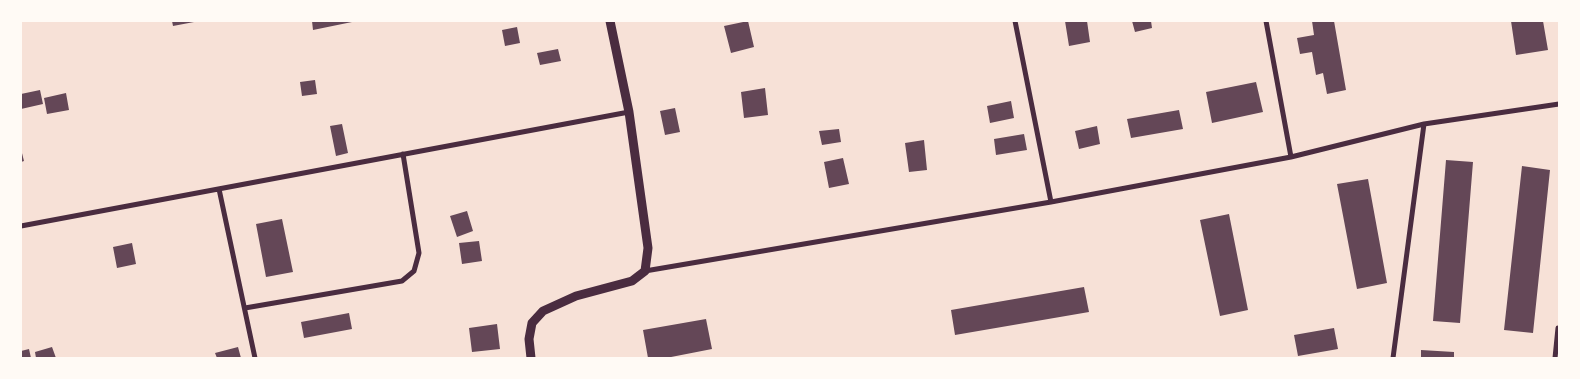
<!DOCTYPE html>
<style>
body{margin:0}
#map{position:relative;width:1580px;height:379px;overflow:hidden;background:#f7e1d7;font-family:"Sofia Sans Condensed",sans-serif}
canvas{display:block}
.frame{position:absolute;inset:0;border:22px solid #fffaf5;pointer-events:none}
</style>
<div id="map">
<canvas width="1580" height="379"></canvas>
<div class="frame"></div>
</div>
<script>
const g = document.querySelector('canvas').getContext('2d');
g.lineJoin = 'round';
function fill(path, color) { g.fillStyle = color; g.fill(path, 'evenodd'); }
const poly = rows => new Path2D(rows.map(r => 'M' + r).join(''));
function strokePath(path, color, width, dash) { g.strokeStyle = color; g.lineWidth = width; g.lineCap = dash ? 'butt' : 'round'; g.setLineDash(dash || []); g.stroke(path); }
fill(poly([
 [172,21,193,21,194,22,173,26],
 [312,21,351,21,352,22,313,30],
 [748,21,754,47,731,53,724,26],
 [1065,21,1087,21,1090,42,1069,46],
 [1132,21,1151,21,1152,28,1135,32],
 [1312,21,1334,21,1346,90,1327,94,1323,73,1316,75,1312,52,1300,54,1297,38,1314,35],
 [1511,21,1543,21,1548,50,1516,55],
 [517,27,520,43,505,46,502,30],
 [558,49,561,61,540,65,537,53],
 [315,80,317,94,302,96,300,82],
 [1256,82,1263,112,1212,123,1206,92],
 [765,88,768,115,744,118,741,92],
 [40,90,43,104,21,109,21,94],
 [66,93,69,110,47,114,44,98],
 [1011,101,1014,118,990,123,987,106],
 [675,108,680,132,665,135,660,111],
 [1179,110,1183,129,1131,138,1127,119],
 [342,124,348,153,336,156,330,126],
 [1097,126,1100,144,1079,149,1075,131],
 [839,129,841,142,822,145,819,131],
 [1024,134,1027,150,996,155,994,139],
 [924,140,927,170,909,172,905,143],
 [21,149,24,161,21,162],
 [843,158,849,184,829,188,824,162],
 [1446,160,1473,162,1460,323,1433,321],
 [1522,166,1550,170,1533,333,1504,330],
 [1368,179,1387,283,1357,289,1337,184],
 [467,211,473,231,457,237,450,216],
 [1229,214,1248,310,1220,316,1200,220],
 [282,219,293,272,266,277,256,224],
 [479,241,482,261,462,264,459,243],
 [132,243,136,264,117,268,113,247],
 [1084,287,1089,312,955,335,951,310],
 [349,313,352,329,304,338,301,322],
 [706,319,712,349,666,358,648,358,643,330],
 [497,324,500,349,472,352,469,328],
 [1334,328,1338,349,1298,356,1294,335],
 [52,347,56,358,36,358,35,352],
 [238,347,241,358,217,358,215,353],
 [29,349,31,358,21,358,21,351],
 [1421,350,1454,352,1454,358,1421,358]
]), '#644757');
strokePath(poly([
 [1015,21,1051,202],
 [1266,21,1291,157],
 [219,189,255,358],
 [21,226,629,112],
 [645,271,1051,202,1291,157,1424,124,1559,104],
 [245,308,402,281,414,271,419,253,403,154],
 [1393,358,1424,124],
 [1555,358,1558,328]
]), '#4a2c40', 5);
strokePath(poly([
 [531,358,529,339,532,323,543,311,576,296,632,281,645,271,648,248,629,112,610,21]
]), '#4a2c40', 9);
</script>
